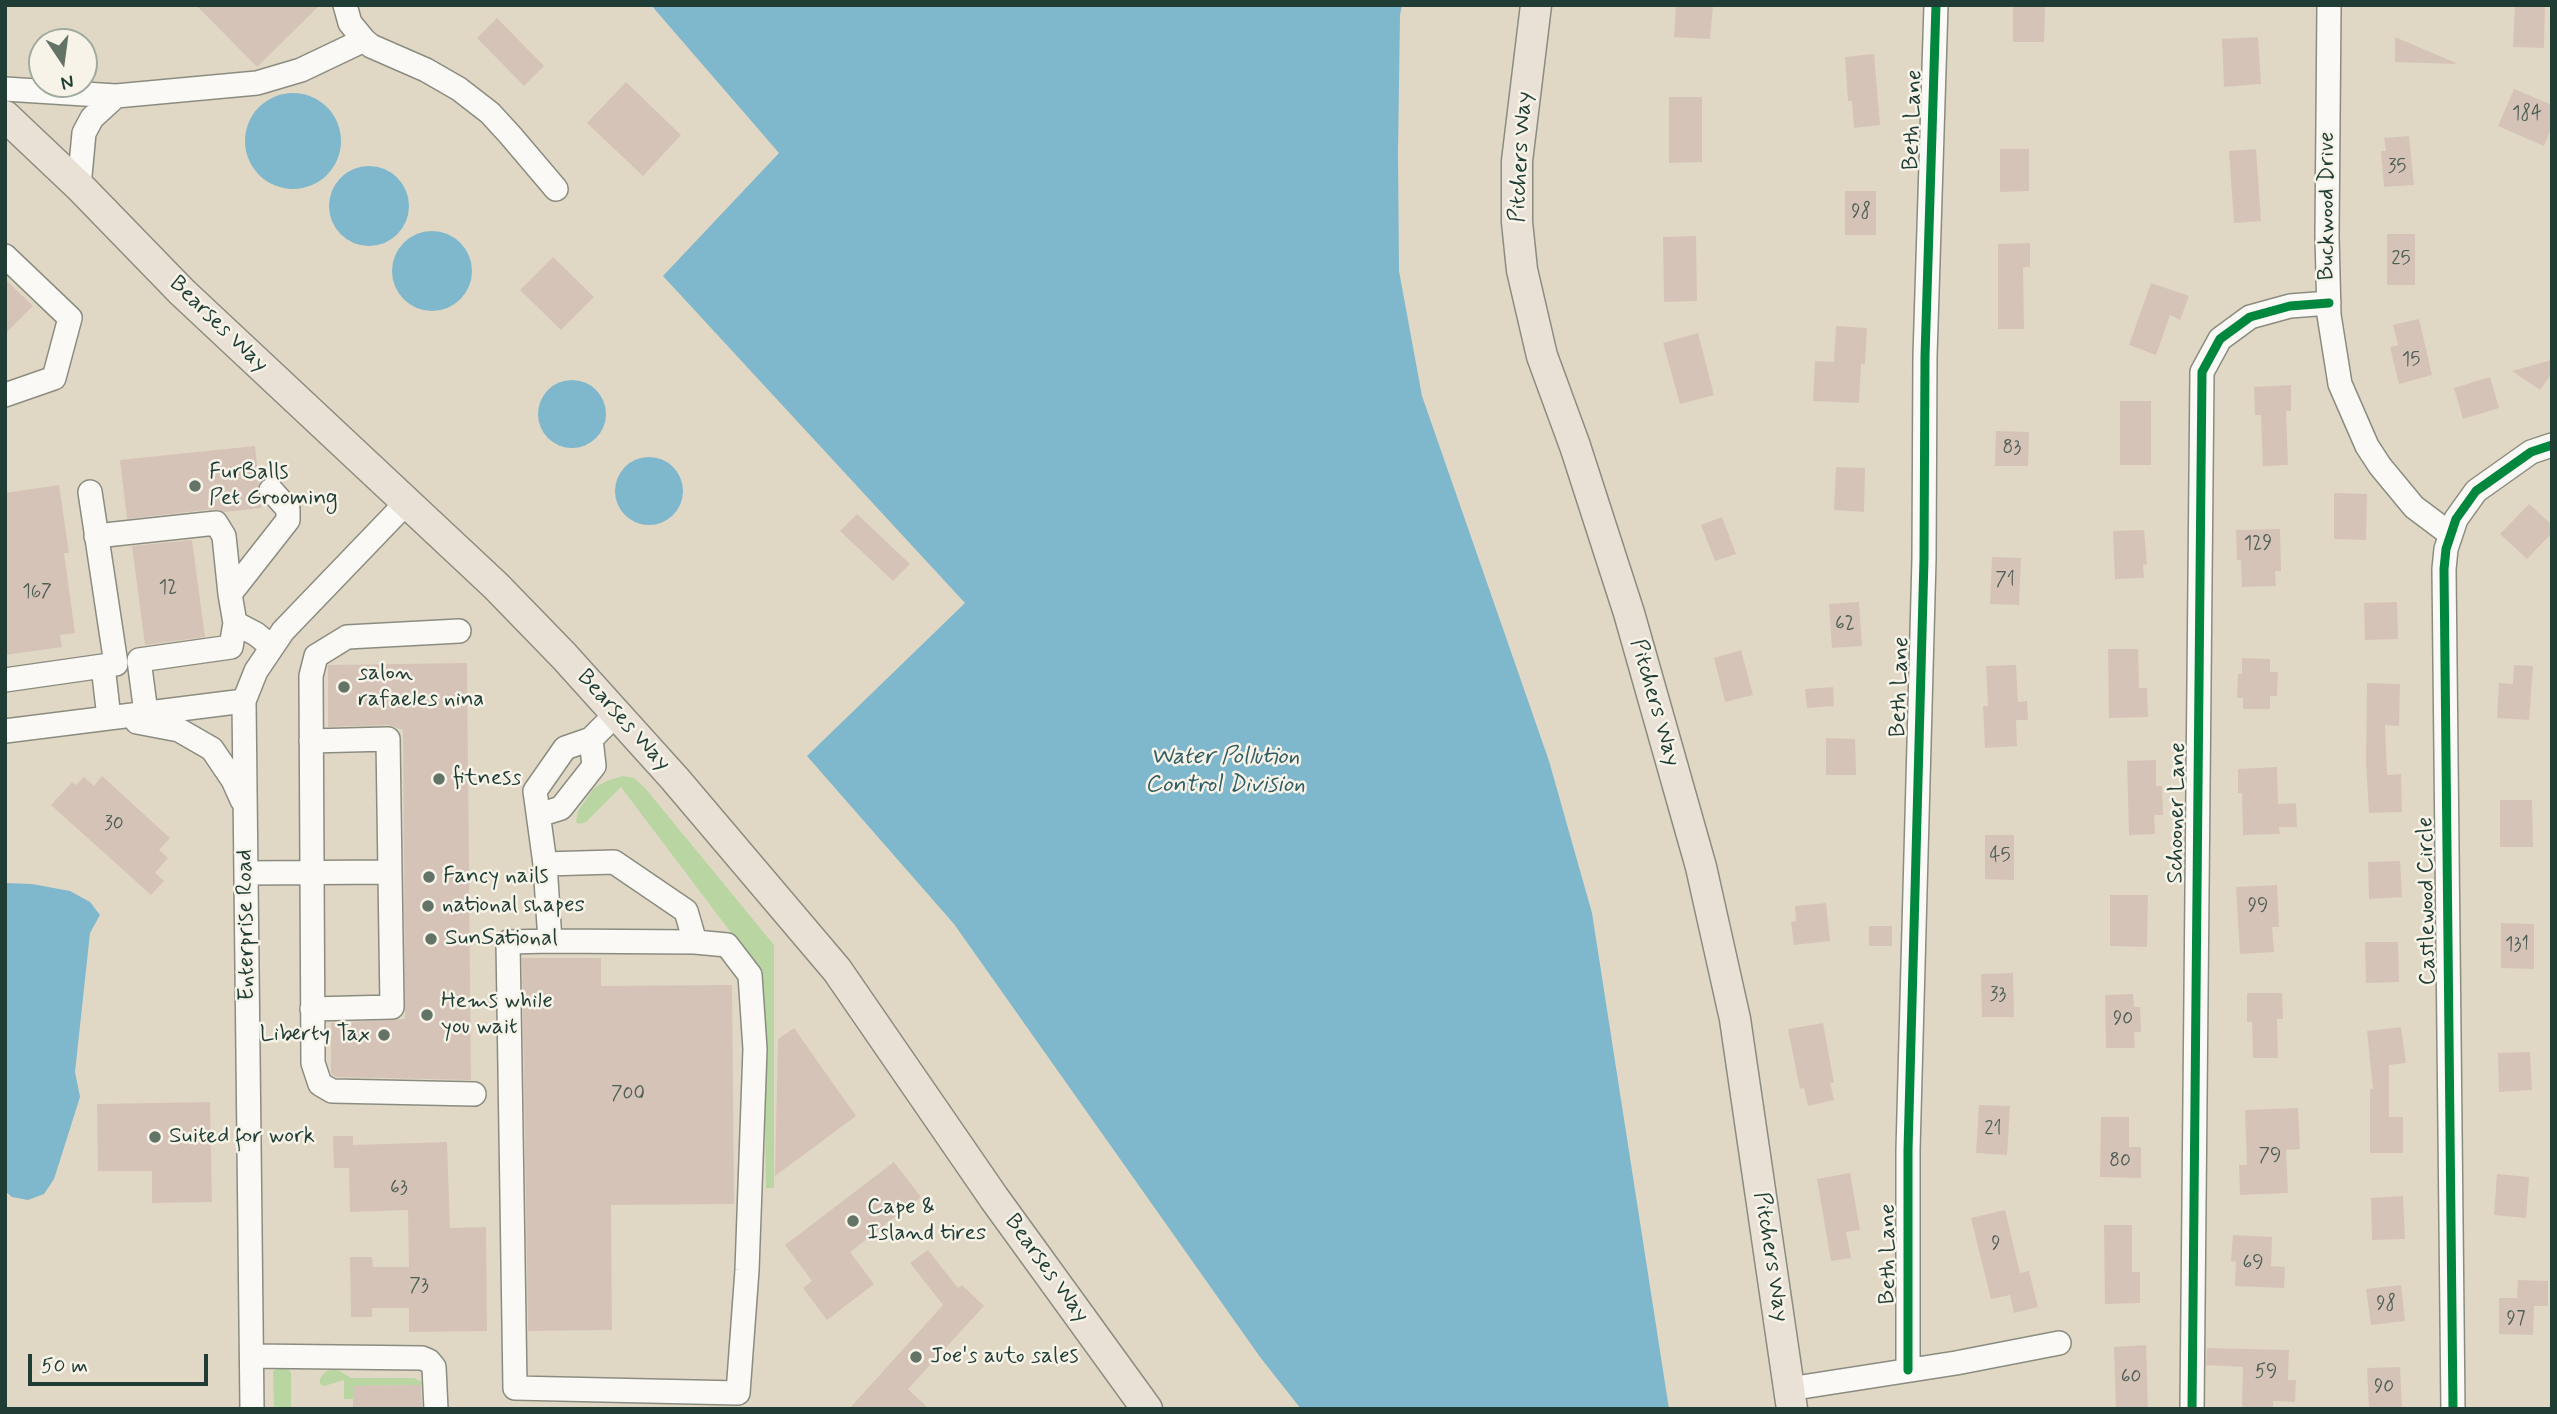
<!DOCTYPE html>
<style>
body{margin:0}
#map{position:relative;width:2557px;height:1414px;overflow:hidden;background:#e0d8c4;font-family:Mynerve,sans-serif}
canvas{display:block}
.frame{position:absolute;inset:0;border:7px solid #1f3d34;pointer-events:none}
.north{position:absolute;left:28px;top:28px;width:70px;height:70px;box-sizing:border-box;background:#f7f3e8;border:2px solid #a1aaa0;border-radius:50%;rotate:167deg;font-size:19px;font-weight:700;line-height:28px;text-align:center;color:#1f3d34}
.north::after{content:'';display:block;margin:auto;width:24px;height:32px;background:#637366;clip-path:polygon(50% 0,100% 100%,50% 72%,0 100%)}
.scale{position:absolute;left:28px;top:1354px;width:180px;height:32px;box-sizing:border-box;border:4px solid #1f3d34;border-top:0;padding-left:9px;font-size:21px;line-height:24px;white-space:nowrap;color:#1f3d34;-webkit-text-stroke:5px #f7f3e8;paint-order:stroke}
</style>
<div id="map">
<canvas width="2557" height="1414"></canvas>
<div class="frame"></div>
<div class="north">N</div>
<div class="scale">50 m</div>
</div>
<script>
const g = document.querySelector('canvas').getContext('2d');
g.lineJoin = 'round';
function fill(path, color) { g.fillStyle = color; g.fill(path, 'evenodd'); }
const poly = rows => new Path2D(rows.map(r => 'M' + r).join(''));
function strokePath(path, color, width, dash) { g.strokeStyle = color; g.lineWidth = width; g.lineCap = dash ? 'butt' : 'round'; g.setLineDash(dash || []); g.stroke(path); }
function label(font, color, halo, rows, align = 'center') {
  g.font = font + ' Mynerve,sans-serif'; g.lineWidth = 5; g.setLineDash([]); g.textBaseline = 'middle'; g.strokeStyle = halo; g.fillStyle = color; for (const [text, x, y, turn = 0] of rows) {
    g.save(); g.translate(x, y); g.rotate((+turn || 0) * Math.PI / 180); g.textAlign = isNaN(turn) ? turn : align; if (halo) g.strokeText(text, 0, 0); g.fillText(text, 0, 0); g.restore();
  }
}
fill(poly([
 [623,776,634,778,645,788,774,945,774,1188,766,1188,763,975,621,787,586,822,579,824,576,822,578,811,594,788,607,781],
 [280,1367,288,1368,291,1373,291,1409,274,1409,273,1371],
 [335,1368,351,1378,414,1378,428,1385,353,1386,353,1399,344,1399,344,1380,324,1386,320,1384,320,1379,325,1372]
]), '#b8d5a2');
fill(poly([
 [651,5,1402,5,1400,15,1398,152,1399,271,1422,396,1549,761,1592,913,1669,1409,1301,1409,1260,1357,954,924,807,756,965,603,663,276,779,153],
 '245 141a48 48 0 1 1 96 0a48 48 0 1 1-96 0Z',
 '329 206a40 40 0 1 1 80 0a40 40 0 1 1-80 0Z',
 '392 271a40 40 0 1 1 80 0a40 40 0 1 1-80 0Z',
 '538 414a34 34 0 1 1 68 0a34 34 0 1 1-68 0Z',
 '615 491a34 34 0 1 1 68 0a34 34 0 1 1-68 0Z',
 [5,883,32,884,70,891,90,902,100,915,90,933,75,1072,80,1097,54,1179,44,1194,28,1200,12,1197,5,1191]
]), '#7fb7cd');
fill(poly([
 [196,5,320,5,257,67],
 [1676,5,1713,5,1710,39,1674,37],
 [2013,5,2045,5,2044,42,2013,42],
 [2515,5,2545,5,2544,48,2513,47],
 [497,18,544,66,524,86,477,38],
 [2258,37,2261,84,2224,87,2222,39],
 [2395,37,2456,63,2455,64,2395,62],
 [1874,54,1880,125,1854,128,1852,101,1848,101,1845,57],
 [626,82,681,135,643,176,587,123],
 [2514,89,2552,105,2552,127,2544,146,2498,126],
 [1669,97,1702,97,1702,162,1669,163],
 [2409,136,2414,185,2384,187,2381,151,2386,151,2384,138],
 [2000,149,2029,149,2029,191,2000,192],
 [2256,149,2261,221,2234,223,2229,151],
 [1845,191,1876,191,1876,235,1845,235],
 [2387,234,2415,234,2415,285,2387,285],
 [1696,236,1697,301,1664,302,1663,237],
 [2030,243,2030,267,2023,267,2024,329,1998,329,1998,244],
 [553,257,594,297,561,330,520,290],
 [5,279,33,306,5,334],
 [2151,283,2189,296,2180,320,2170,315,2156,355,2129,345],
 [2419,319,2432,375,2399,384,2390,347,2398,345,2393,325],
 [1836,326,1867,328,1865,364,1861,364,1859,403,1813,401,1815,361,1834,362],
 [1698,333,1714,395,1680,404,1663,343],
 [2552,360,2552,373,2540,390,2512,371],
 [2490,377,2499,408,2463,419,2454,388],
 [2291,385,2291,411,2286,411,2288,465,2263,466,2261,415,2255,415,2254,387],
 [2120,401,2151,401,2151,465,2120,465],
 [1996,431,2029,432,2028,466,1995,466],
 [255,446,259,483,257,492,262,508,224,512,214,509,127,519,120,460],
 [1836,467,1865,468,1864,512,1834,510],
 [59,485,69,553,64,553,75,633,60,635,62,647,5,655,5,493],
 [2334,493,2367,494,2366,540,2334,539],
 [2529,504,2552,525,2552,533,2527,559,2500,534],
 [857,514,910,564,893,581,840,531],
 [1722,517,1736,554,1715,561,1701,525],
 [2280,529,2281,571,2275,571,2276,586,2242,587,2241,560,2237,560,2236,530],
 [2144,530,2147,564,2143,565,2144,578,2115,579,2113,531],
 [192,540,205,637,145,645,132,546],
 [1992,557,2021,558,2019,605,1990,604],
 [1859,602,1862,646,1832,648,1829,604],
 [2397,602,2398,639,2365,640,2364,603],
 [2108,649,2138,649,2139,688,2147,688,2148,717,2109,718],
 [1741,650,1753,695,1725,702,1714,658],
 [2242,658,2270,659,2270,672,2278,672,2277,696,2270,696,2270,709,2243,709,2243,698,2237,698,2238,674,2242,674],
 [467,663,471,1080,336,1077,331,1073,331,1023,405,1019,403,730,388,725,328,727,328,665],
 [2016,665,2018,702,2027,701,2028,720,2016,720,2017,746,1985,748,1983,706,1988,706,1986,666],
 [2514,665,2533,666,2529,720,2497,718,2499,683,2513,684],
 [2367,683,2400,684,2399,726,2385,725,2387,775,2401,774,2402,812,2369,813,2366,762],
 [1833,687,1834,706,1807,708,1805,689],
 [1826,738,1855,739,1856,775,1826,775],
 [2156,760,2156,786,2162,786,2163,815,2154,815,2155,834,2129,835,2127,761],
 [2277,767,2278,804,2296,803,2297,827,2279,827,2280,834,2243,835,2242,793,2238,793,2238,769],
 [102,776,170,838,159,850,168,858,155,873,164,881,151,895,51,805,72,782,76,785,84,777,94,786],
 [2500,800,2532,800,2533,847,2500,847],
 [1985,835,2014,835,2014,880,1985,879],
 [2400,861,2402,897,2369,899,2368,862],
 [2277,885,2279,927,2272,927,2274,952,2240,954,2236,887],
 [2110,895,2148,895,2147,947,2110,946],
 [1826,903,1830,941,1794,945,1791,922,1796,921,1795,906],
 [2501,923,2534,924,2534,969,2501,968],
 [1869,926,1892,926,1892,946,1869,946],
 [2365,942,2398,942,2399,982,2366,983],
 [522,958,601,958,601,986,732,985,734,1204,611,1205,612,1330,528,1331],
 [2013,973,2014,1017,1982,1017,1981,974],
 [2247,993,2282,993,2283,1019,2277,1019,2278,1058,2253,1058,2252,1022,2247,1022],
 [2133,994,2134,1007,2140,1007,2141,1032,2134,1032,2135,1048,2106,1048,2105,995],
 [1823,1023,1834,1083,1830,1083,1834,1100,1808,1106,1804,1088,1800,1089,1788,1029],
 [2401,1027,2406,1063,2389,1065,2389,1117,2403,1117,2403,1153,2370,1153,2370,1089,2373,1089,2367,1031],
 [794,1028,856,1116,775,1176,778,1039],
 [2530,1052,2532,1090,2499,1092,2498,1053],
 [210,1102,212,1202,152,1203,152,1171,98,1171,97,1104],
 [1979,1105,2010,1106,2007,1155,1976,1153],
 [2298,1108,2300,1149,2286,1150,2288,1193,2240,1195,2239,1165,2247,1165,2245,1110],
 [2101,1117,2129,1117,2129,1147,2141,1147,2141,1178,2100,1177],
 [333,1136,353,1136,353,1145,447,1142,450,1228,486,1227,487,1331,409,1332,409,1308,372,1308,372,1317,351,1317,350,1257,372,1257,373,1267,409,1267,408,1210,350,1212,349,1168,334,1168],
 [894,1162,921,1197,850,1252,874,1284,827,1320,803,1288,812,1281,785,1245],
 [1850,1173,1860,1230,1846,1232,1851,1258,1831,1261,1817,1179],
 [2497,1174,2529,1177,2526,1218,2494,1215],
 [2403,1196,2405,1239,2372,1240,2371,1198],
 [2005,1210,2020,1273,2029,1271,2038,1307,2014,1313,2010,1295,1991,1299,1971,1218],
 [2104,1225,2132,1225,2132,1272,2140,1272,2140,1303,2105,1304],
 [2233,1235,2272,1237,2271,1266,2285,1267,2284,1288,2235,1286,2236,1262,2231,1261],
 [928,1250,958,1288,962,1285,984,1306,908,1389,929,1409,849,1409,943,1305,910,1263],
 [2518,1280,2548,1281,2548,1306,2534,1306,2533,1335,2499,1334,2499,1298,2517,1298],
 [2401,1285,2405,1321,2371,1325,2366,1289],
 [2146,1345,2148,1409,2116,1409,2114,1347],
 [2207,1348,2289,1350,2288,1380,2296,1380,2295,1402,2273,1401,2273,1407,2242,1407,2243,1367,2206,1365],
 [2400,1367,2402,1409,2369,1409,2367,1368],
 [421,1385,422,1409,353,1409,353,1386]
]), '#d6c3b8');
const minor = poly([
 [345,5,350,23,364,40,371,46,426,70,459,89,490,113,511,136,556,189],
 [2329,5,2327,236,2329,315,2340,384,2367,446,2380,466,2414,507,2450,534],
 [5,89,116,96,257,83,301,70,364,40],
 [79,186,84,133,92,118,116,96],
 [5,256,70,318,54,378,5,395],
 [90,492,116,664],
 [96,536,216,523,224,536,230,594,235,623,256,634,272,647],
 [230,594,288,520,288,509,271,490],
 [459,631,347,637,316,656,311,676,313,1063,320,1084,332,1091,474,1094],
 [5,680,103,666,109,718],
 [146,713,139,660,231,647,235,623],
 [137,722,179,730,212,749,233,780,242,800],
 [5,731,244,701],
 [311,741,388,739,392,1007,312,1009],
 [539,815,561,808,594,766,591,739],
 [545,864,614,862,686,911,695,942],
 [246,873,388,872],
 [550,941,508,942,515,1388,738,1393,747,1270,755,1049,750,975,727,945,695,942,550,941,545,864,535,791,565,748,591,739,617,713],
 [252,1356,422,1358,429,1361,434,1367,436,1409],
 [1908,1370,1908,1150,1924,559,1925,356,1936,5],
 [1789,1389,1956,1363,2059,1343],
 [252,1409,244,701,256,671,283,631,407,502],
 [2192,1409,2202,372,2220,339,2250,317,2290,306,2329,303],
 [2453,1409,2444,569,2446,549,2456,519,2476,491,2531,452,2552,445]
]);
const major = poly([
 [1536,5,1517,161,1517,222,1522,270,1542,356,1575,446,1629,613,1701,867,1735,1019,1792,1409],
 [5,116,79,186,182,292,496,586,564,656,675,779,837,970,994,1198,1147,1409]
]);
strokePath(minor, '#8b8c80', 26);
strokePath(major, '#8b8c80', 33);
strokePath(minor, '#faf9f6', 23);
strokePath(major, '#eae1d6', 30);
strokePath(poly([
 [1908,1370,1908,1150,1924,559,1925,356,1936,5],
 [2192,1409,2202,372,2220,339,2250,317,2290,306,2329,303],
 [2453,1409,2444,569,2446,549,2456,519,2476,491,2531,452,2552,445]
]), '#00873e', 9);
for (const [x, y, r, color] of [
 [195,486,7,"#637366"],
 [344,687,7,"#637366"],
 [439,779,7,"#637366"],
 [429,877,7,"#637366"],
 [428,906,7,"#637366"],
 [431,939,7,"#637366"],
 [427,1015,7,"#637366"],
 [384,1035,7,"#637366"],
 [155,1137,7,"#637366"],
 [853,1221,7,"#637366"],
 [916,1357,7,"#637366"]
]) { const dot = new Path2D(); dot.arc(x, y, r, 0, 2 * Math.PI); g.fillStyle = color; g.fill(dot); strokePath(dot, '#f7f3e8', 2.5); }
label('19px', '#4d5e55', null, [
 ["184",2527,115],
 ["35",2397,168],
 ["98",1861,213],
 ["25",2401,260],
 ["15",2411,361],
 ["83",2012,449],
 ["129",2258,545],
 ["71",2005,581],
 ["12",168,589],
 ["167",37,593],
 ["62",1845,625],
 ["30",114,825],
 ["45",2000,857],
 ["99",2258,907],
 ["131",2517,946],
 ["33",1998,996],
 ["90",2123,1020],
 ["700",628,1095],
 ["21",1993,1130],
 ["79",2270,1157],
 ["80",2120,1162],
 ["63",399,1189],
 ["9",1996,1245],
 ["69",2253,1264],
 ["73",419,1287],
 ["98",2386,1305],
 ["97",2516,1320],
 ["59",2266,1373],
 ["60",2131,1378],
 ["90",2384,1388]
]);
label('23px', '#1f3d34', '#f7f3e8', [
 ["Beth Lane",1914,120,-88],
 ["Pitchers Way",1522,157,-87],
 ["Buckwood Drive",2328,206,-90],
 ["Bearses Way",218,325,44],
 ["Beth Lane",1901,687,-88],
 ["Pitchers Way",1654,703,74],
 ["Bearses Way",623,721,48],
 ["Schooner Lane",2178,813,-89],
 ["Castlewood Circle",2428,901,-91],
 ["Enterprise Road",247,925,-91],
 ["Beth Lane",1889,1254,-90],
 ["Pitchers Way",1770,1257,81],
 ["Bearses Way",1046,1269,54]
]);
label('23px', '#1f3d34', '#f7f3e8', [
 ["FurBalls",209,473],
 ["Pet Grooming",209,499],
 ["salon",358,674],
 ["rafaeles nina",358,700],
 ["fitness",453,779],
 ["Fancy nails",443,877],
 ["national shapes",442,906],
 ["SunSational",445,939],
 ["Hems while",441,1002],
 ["you wait",441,1028],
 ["Liberty Tax",370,1035,"right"],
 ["Suited for work",169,1137],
 ["Cape &",867,1208],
 ["Island tires",867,1234],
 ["Joe's auto sales",930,1357]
], 'left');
label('italic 24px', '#305d63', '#f7f3e8', [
 ["Water Pollution",1225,758],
 ["Control Division",1225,786]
]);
</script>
